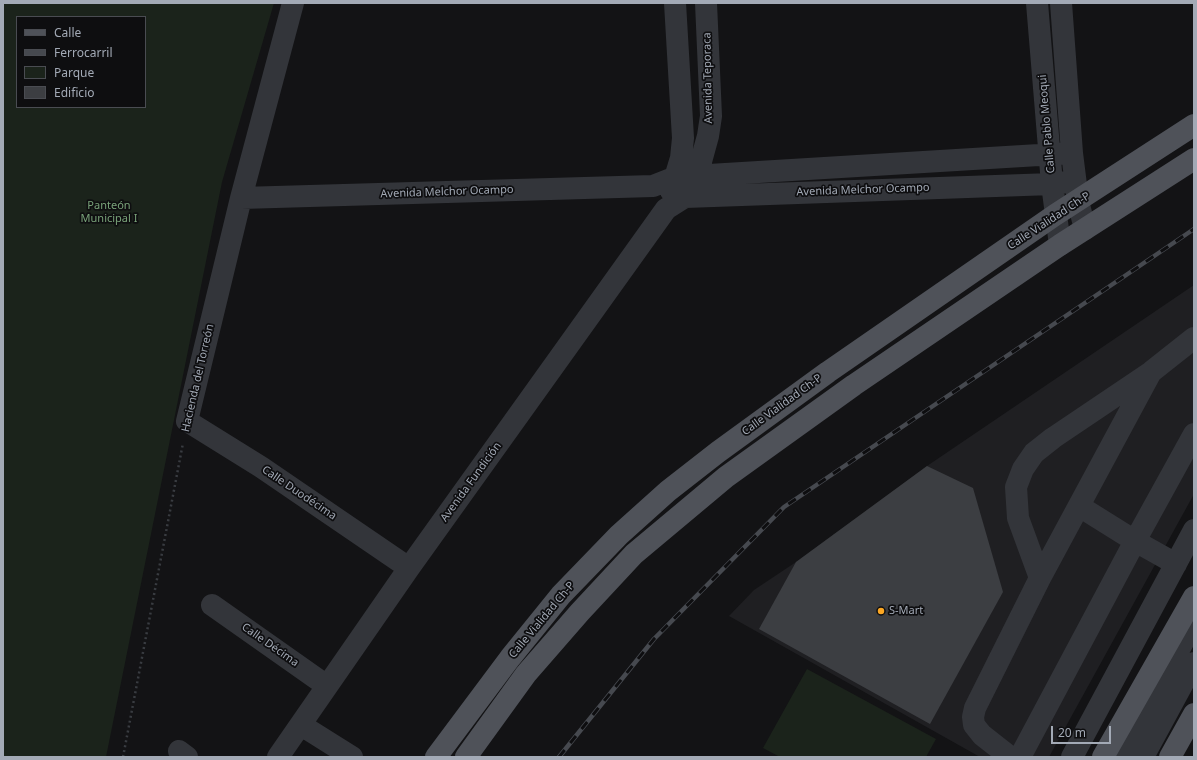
<!DOCTYPE html>
<meta charset="utf-8">
<style>
body{margin:0}
#map{position:relative;width:1197px;height:760px;overflow:hidden;background:#131315;font-family:"Noto Sans",sans-serif}
canvas{display:block}
.frame{position:absolute;inset:0;border:4px solid #a3aab6;pointer-events:none}
.legend{position:absolute;left:16px;top:16px;width:130px;height:92px;box-sizing:border-box;background:#0e0e10;border:1px solid #4a4c52;margin:0;padding:5px 7px;list-style:none;font-size:12px;color:#a3aab6}
.legend li{display:flex;align-items:center;gap:8px;height:20px}
.legend b{width:20px;border:1px solid #4a4c52}
.scale{position:absolute;left:1051px;top:726px;width:60px;height:18px;box-sizing:border-box;border:2px solid #a3aab6;border-top:0;padding-left:5px;font-size:12px;line-height:14px;white-space:nowrap;color:#a3aab6;-webkit-text-stroke:3px #0e0e10;paint-order:stroke}
</style>
<div id="map">
<canvas width="1197" height="760"></canvas>
<div class="frame"></div>
<ul class="legend">
<li><b style="height:5px;background:#4f5259"></b>Calle</li>
<li><b style="height:5px;background:#46494f"></b>Ferrocarril</li>
<li><b style="height:11px;background:#1b231b"></b>Parque</li>
<li><b style="height:11px;background:#3c3e42"></b>Edificio</li>
</ul>
<div class="scale">20 m</div>
</div>
<script>
const g = document.querySelector('canvas').getContext('2d');
g.lineJoin = 'round';
function fill(path, color) { g.fillStyle = color; g.fill(path, 'evenodd'); }
const poly = rows => new Path2D(rows.map(r => 'M' + r).join(''));
function strokePath(path, color, width, dash) { g.strokeStyle = color; g.lineWidth = width; g.lineCap = dash ? 'butt' : 'round'; g.setLineDash(dash || []); g.stroke(path); }
function label(font, color, halo, rows, align = 'center') {
  g.font = font + ' "Noto Sans",sans-serif'; g.lineWidth = 3.5; g.setLineDash([]); g.textBaseline = 'middle'; g.strokeStyle = halo; g.fillStyle = color; for (const [text, x, y, turn = 0] of rows) {
    g.save(); g.translate(x, y); g.rotate((+turn || 0) * Math.PI / 180); g.textAlign = isNaN(turn) ? turn : align; if (halo) g.strokeText(text, 0, 0); g.fillText(text, 0, 0); g.restore();
  }
}
fill(poly([
 [1194,285,1194,494,1049,757,980,757,729,616,754,590,796,562,927,466]
]), '#1f1f22');
fill(poly([
 [3,3,274,3,222,182,106,757,3,757],
 [17,17,145,17,145,107,17,107],
 [807,669,936,739,926,757,780,757,763,748]
]), '#1b231b');
fill(poly([
 [927,466,973,488,1003,592,930,724,759,629,796,562]
]), '#3c3e42');
strokePath(poly([
 [123,757,183,443]
]), '#393c41', 2.5, [2, 3]);
strokePath(poly([
 [293,3,241,198,187,421,261,467,409,568],
 [1037,3,1052,184,1060,245],
 [1061,3,1072,153,1078,201,1085,229],
 [671,191,681,158,683,138,675,3],
 [674,195,685,197,1052,184,1075,181],
 [241,198,653,186,676,177,1072,153],
 [1079,506,1135,541,1176,564],
 [1040,578,1018,518,1016,487,1023,469,1034,453,1053,438,1151,372,1194,338],
 [212,605,327,686],
 [301,725,352,757],
 [179,751,187,757],
 [278,757,409,568,666,209,685,197,697,176,708,136,711,116,706,3],
 [1010,757,982,735,974,725,973,717,975,708,1040,578,1151,372],
 [1020,757,1135,541,1194,434],
 [1072,757,1194,530],
 [1120,757,1194,622],
 [1143,757,1194,663]
]), '#33353a', 22);
strokePath(poly([
 [436,757,510,658,561,595,619,535,668,491,718,452,828,372,1055,215,1194,125],
 [466,757,526,674,580,612,634,554,726,477,854,385,1060,245,1194,159],
 [1103,757,1194,597],
 [1170,757,1194,714]
]), '#4f5259', 22);
const rail = poly([
 [559,757,654,639,784,507,1194,229]
]);
strokePath(rail, '#46494f', 4.5);
strokePath(rail, '#0e0e10', 3, [9]);
for (const [x, y, r, color] of [
 [881,611,4,"#fca723"]
]) { const dot = new Path2D(); dot.arc(x, y, r, 0, 2 * Math.PI); g.fillStyle = color; g.fill(dot); strokePath(dot, '#0e0e10', 1.5); }
label('11px', '#a3aab6', '#0e0e10', [
 ["Avenida Teporaca",708,78,-91],
 ["Calle Pablo Meoqui",1047,124,-95],
 ["Avenida Melchor Ocampo",863,190,-2],
 ["Avenida Melchor Ocampo",447,192,-2],
 ["Calle Vialidad Ch-P",1049,221,-33],
 ["Hacienda del Torreón",198,378,-77],
 ["Calle Vialidad Ch-P",782,405,-36],
 ["Avenida Fundición",471,482,-54],
 ["Calle Duodécima",299,493,34],
 ["Calle Vialidad Ch-P",542,620,-50],
 ["Calle Décima",270,645,35]
]);
label('11px', '#79a279', '#0e0e10', [
 ["Panteón",109,206],
 ["Municipal I",109,219]
]);
label('11px', '#a3aab6', '#0e0e10', [
 ["S-Mart",889,611]
], 'left');
</script>
